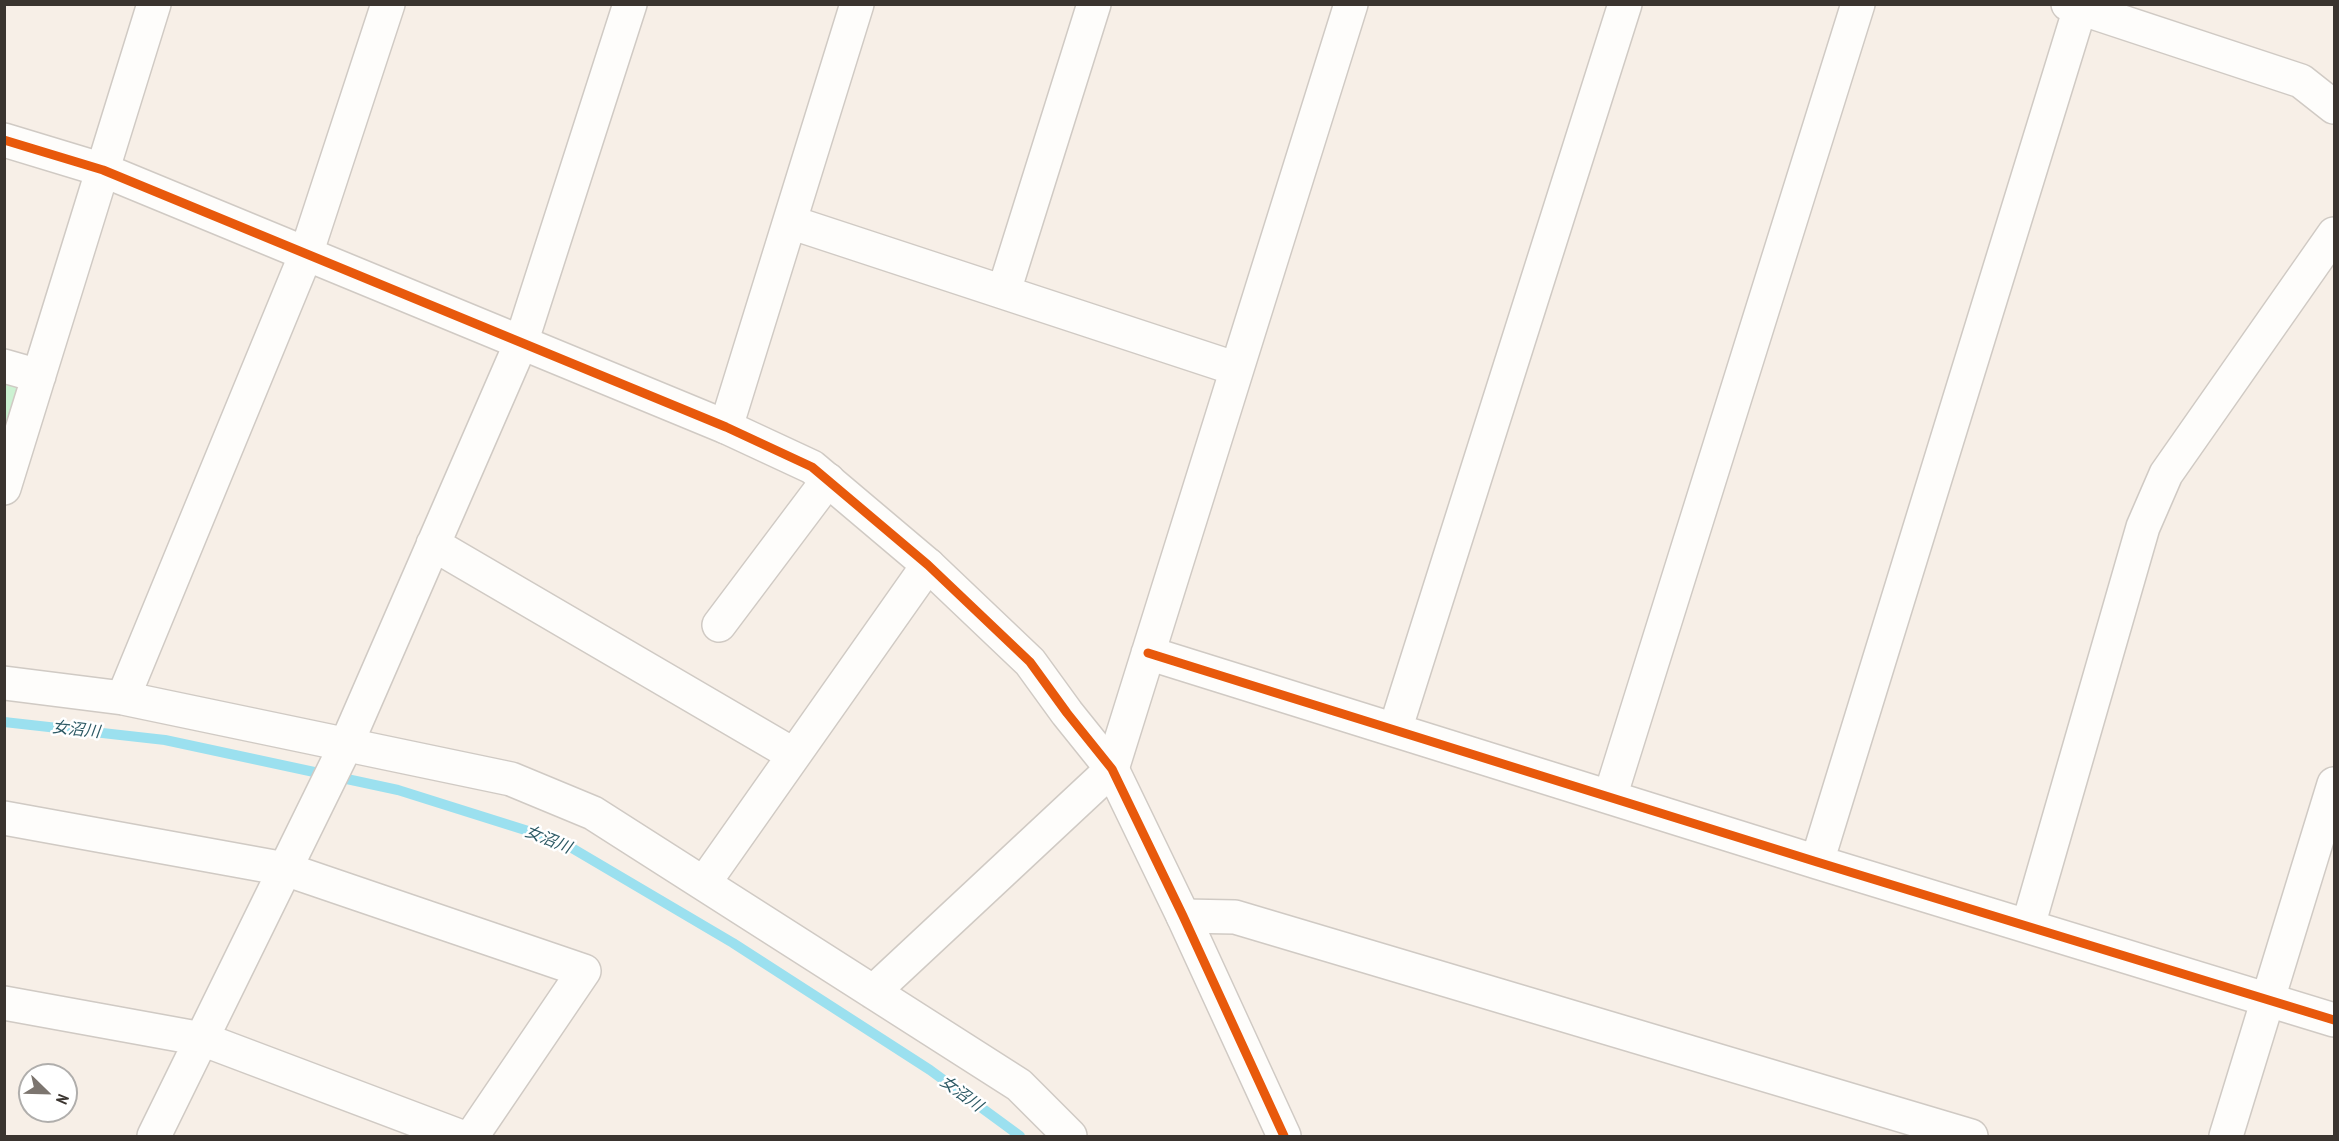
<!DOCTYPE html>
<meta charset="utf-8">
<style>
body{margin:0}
#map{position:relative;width:2339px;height:1141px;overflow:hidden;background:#f7efe7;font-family:"PT Sans Narrow",sans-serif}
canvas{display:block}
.frame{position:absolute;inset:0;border:6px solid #3a342f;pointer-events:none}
.north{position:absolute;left:18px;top:1063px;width:60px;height:60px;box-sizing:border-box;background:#fff;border:2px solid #b0aeac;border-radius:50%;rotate:113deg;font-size:16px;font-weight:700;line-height:24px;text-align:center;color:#3a342f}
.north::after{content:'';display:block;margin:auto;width:21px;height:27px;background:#7c756f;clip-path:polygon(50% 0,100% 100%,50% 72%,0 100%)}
</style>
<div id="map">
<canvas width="2339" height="1141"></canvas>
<div class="frame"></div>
<div class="north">N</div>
</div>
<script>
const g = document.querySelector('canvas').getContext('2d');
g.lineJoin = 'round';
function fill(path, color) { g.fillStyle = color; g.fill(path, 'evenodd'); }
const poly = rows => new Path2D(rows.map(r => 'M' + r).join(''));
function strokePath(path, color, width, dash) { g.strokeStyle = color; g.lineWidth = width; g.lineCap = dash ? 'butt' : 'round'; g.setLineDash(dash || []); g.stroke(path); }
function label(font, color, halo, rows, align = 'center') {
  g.font = font + ' "PT Sans Narrow","Noto Sans JP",sans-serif'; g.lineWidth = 5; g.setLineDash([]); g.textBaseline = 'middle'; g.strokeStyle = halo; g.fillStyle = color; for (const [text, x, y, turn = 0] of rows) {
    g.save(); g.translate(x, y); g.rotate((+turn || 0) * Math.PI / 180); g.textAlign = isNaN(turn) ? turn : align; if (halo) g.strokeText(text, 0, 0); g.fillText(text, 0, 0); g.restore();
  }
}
fill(poly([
 [5,366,39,376,5,488]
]), '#ccf2d2');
strokePath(poly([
 [4,722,165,740,398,790,560,841,733,943,930,1070,1020,1136]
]), '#9be0ef', 10);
const minor = poly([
 [2068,4,2301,81,2334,107],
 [790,222,1237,369],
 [1004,291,1094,4],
 [4,366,39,376],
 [726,427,857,4],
 [4,488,154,4],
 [433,544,794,755],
 [719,625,828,480],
 [1148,653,1817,862,2334,1020],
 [4,683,123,698,511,779,593,813,1019,1085,1070,1136],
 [123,698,306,254,388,4],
 [1395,730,1625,4],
 [1610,797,1858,4],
 [4,818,285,869,584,971,472,1136],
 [1817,862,2080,8],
 [704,883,928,565],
 [1183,916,1235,917,1971,1136],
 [2028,926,2143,527,2166,474,2334,234],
 [873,992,1112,769,1351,4],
 [4,1003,202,1039,459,1136],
 [154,1136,346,745,521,343,630,4]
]);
const tertiary = poly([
 [4,140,103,170,726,427,812,467,928,565,1030,662,1067,713,1112,769,1183,916,1284,1136],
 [2226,1136,2334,784]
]);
strokePath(minor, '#d0cac4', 36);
strokePath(tertiary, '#d0cac4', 36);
strokePath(minor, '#fefdfb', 33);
strokePath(tertiary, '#fefdfb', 33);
strokePath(poly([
 [4,140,103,170,726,427,812,467,928,565,1030,662,1067,713,1112,769,1183,916,1284,1136],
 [1148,653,1817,862,2334,1020]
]), '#e8590c', 9);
label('italic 16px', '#2c5964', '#fff', [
 ["女沼川",76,730,6],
 ["女沼川",548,840,22],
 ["女沼川",961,1094,36]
]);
</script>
